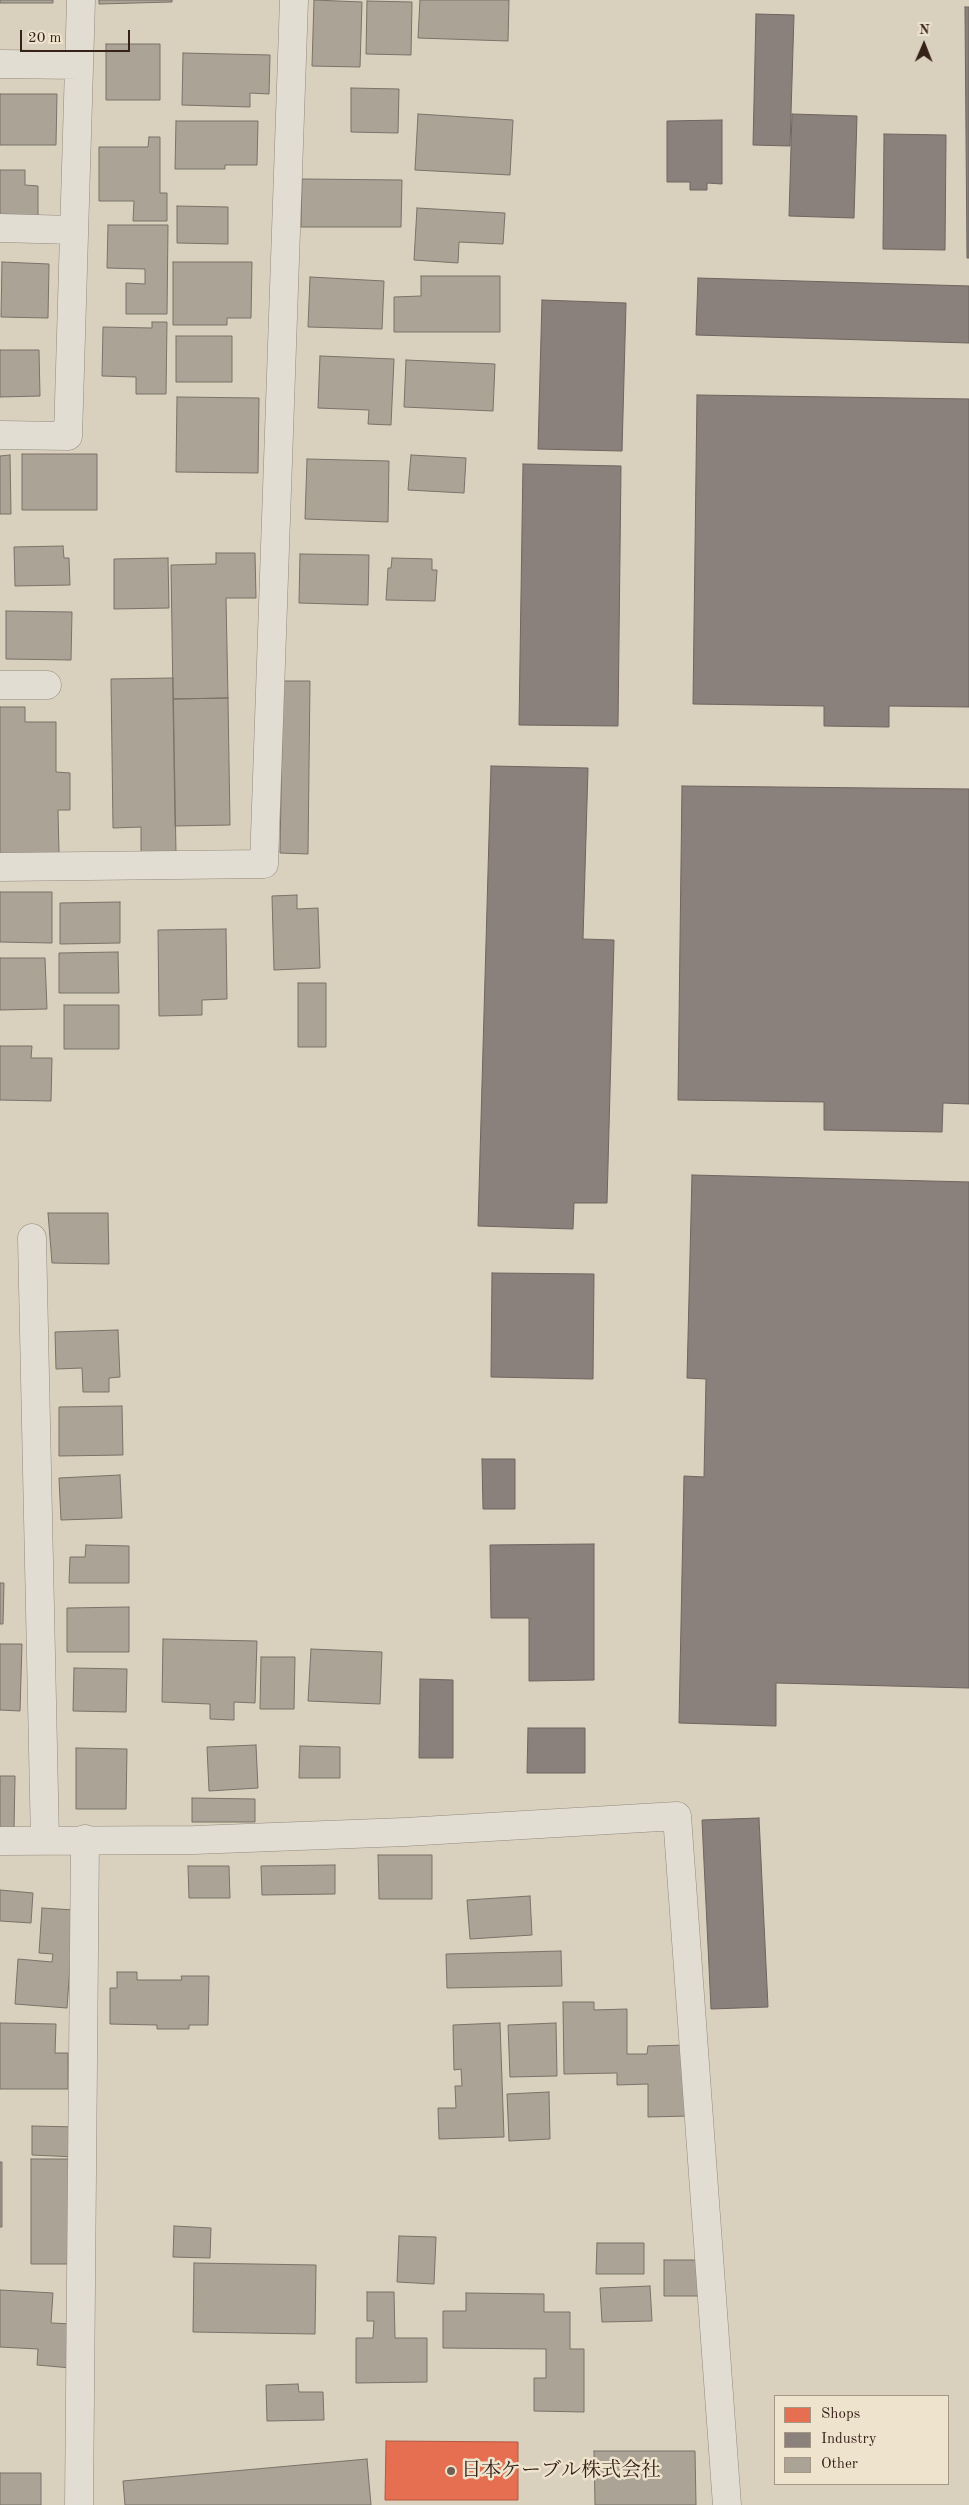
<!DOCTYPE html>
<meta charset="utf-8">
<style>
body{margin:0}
#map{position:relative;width:969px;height:2505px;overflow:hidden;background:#d9d0bd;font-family:"Old Standard TT",serif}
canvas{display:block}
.legend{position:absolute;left:774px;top:2395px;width:175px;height:90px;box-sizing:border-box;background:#eee3cc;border:1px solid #a59685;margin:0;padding:6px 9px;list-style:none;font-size:15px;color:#37221a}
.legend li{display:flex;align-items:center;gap:10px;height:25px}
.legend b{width:25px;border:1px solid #a59685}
.north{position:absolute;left:899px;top:20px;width:50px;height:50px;-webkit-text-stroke:4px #eee3cc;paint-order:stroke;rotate:1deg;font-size:14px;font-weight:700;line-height:20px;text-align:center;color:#37221a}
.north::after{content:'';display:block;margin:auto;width:18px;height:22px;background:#37221a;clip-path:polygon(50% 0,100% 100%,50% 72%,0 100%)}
.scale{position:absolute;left:20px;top:30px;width:110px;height:22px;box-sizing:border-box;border:2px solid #37221a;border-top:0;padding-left:6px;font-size:15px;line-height:18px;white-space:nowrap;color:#37221a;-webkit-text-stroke:4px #eee3cc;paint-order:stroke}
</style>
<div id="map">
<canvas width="969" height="2505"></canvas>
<ul class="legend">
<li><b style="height:14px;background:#e76f51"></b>Shops</li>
<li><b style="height:14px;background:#8a817c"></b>Industry</li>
<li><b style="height:14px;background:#aaa396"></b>Other</li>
</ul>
<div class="north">N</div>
<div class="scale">20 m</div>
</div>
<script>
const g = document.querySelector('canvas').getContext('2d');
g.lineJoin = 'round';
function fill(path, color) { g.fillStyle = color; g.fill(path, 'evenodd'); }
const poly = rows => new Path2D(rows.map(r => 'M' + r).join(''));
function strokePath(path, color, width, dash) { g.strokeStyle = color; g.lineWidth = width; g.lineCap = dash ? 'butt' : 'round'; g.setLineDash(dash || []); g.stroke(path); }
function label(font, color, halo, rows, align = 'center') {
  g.font = font + ' "Old Standard TT","Noto Serif JP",serif'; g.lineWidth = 5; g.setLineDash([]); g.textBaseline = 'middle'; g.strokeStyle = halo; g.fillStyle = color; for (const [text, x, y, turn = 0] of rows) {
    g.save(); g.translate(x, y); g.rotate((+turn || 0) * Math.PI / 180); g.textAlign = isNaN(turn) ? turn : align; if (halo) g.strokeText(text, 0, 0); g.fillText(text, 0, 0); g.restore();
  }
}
const shops = poly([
 [386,2441,518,2442,518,2500,385,2500,386,2441]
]);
fill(shops, '#e76f51');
strokePath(shops, '#b25840', 1);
const industry = poly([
 [965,7,969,7,969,258,967,258,965,7],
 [756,14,794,15,790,146,753,145,756,14],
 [792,114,857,116,854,218,789,216,792,114],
 [722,120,722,184,707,183,707,190,690,190,690,182,667,182,667,121,722,120],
 [884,134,946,135,945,250,883,249,884,134],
 [698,278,969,286,969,343,696,335,698,278],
 [542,300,626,303,622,451,538,449,542,300],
 [697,395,969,399,969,707,889,706,889,727,824,726,824,706,693,704,697,395],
 [523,464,621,466,618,726,519,725,523,464],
 [491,766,588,768,583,939,614,940,607,1203,574,1203,573,1229,478,1226,491,766],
 [682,786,969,789,969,1104,943,1103,942,1132,824,1130,824,1102,678,1100,682,786],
 [692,1175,969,1182,969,1688,776,1683,776,1726,679,1723,684,1476,704,1477,706,1379,687,1378,692,1175],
 [492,1273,594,1274,593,1379,491,1377,492,1273],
 [482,1459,515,1459,515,1509,483,1509,482,1459],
 [594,1544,594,1680,529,1681,529,1618,491,1618,490,1545,594,1544],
 [420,1679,453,1680,453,1758,419,1758,420,1679],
 [528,1728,585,1728,585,1773,527,1773,528,1728],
 [759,1818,768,2007,711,2009,702,1820,759,1818]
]);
fill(industry, '#8a817c');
strokePath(industry, '#71645f', 1);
const building = poly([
 [0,0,53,0,53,3,0,3,0,0],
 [99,0,172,0,172,2,99,4,99,0],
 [314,0,362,2,360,67,312,66,314,0],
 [420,0,509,0,508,41,418,38,420,0],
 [367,1,412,2,411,55,366,54,367,1],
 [106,44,160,44,160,100,106,100,106,44],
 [183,53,270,55,269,94,250,93,250,107,182,105,183,53],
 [351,88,399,89,398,133,351,132,351,88],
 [0,94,57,94,56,145,0,145,0,94],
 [418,114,513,120,510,175,415,170,418,114],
 [176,121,258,121,257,165,225,165,225,169,175,169,176,121],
 [149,137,160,137,160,193,167,193,167,221,133,221,134,201,99,201,99,147,148,147,149,137],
 [0,170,25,170,25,185,38,186,38,218,0,217,0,170],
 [302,179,402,180,401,227,301,227,302,179],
 [177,206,228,207,228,244,177,243,177,206],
 [417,208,505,213,503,244,459,242,458,263,414,260,417,208],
 [108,225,168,225,167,314,126,314,126,283,145,284,145,269,107,268,108,225],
 [2,262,49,264,48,318,1,317,2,262],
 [173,262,252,262,251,318,227,318,227,325,173,325,173,262],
 [421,276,500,276,500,332,394,332,394,297,421,296,421,276],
 [310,277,384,281,382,329,308,327,310,277],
 [152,322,167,322,166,394,136,394,136,377,102,376,103,327,152,328,152,322],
 [176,336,232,336,232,382,176,382,176,336],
 [0,350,39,350,40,396,0,397,0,350],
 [320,356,394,359,391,425,368,424,369,410,318,408,320,356],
 [406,360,495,364,493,411,404,407,406,360],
 [177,397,259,398,258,473,176,472,177,397],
 [22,454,97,454,97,510,22,510,22,454],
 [10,455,11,514,0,514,0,456,10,455],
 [411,455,466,458,464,493,408,490,411,455],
 [307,459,389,461,388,522,305,519,307,459],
 [63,546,64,558,69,558,70,585,15,586,14,547,63,546],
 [216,553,255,553,256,598,226,598,228,698,173,699,171,565,216,564,216,553],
 [300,554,369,555,368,605,299,603,300,554],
 [168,558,169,608,114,609,114,559,168,558],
 [392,558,432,559,432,570,437,570,435,601,386,600,388,568,391,568,392,558],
 [6,611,72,612,71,660,6,659,6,611],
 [173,678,176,853,141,854,141,827,113,828,111,679,173,678],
 [283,681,310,681,308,854,280,853,283,681],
 [228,698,230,825,175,826,173,699,228,698],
 [0,707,25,707,25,722,56,722,56,772,70,773,70,810,58,810,59,853,0,854,0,707],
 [0,892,52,892,52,943,0,942,0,892],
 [297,895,297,909,318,908,320,968,274,970,272,896,297,895],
 [120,902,120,943,60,944,60,903,120,902],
 [226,929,227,999,202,1000,202,1015,159,1016,158,930,226,929],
 [118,952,119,993,59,993,59,953,118,952],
 [0,958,45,958,47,1009,0,1010,0,958],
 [298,983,326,983,326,1047,298,1047,298,983],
 [64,1005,119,1005,119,1049,64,1049,64,1005],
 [0,1046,32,1046,31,1058,52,1058,51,1101,0,1100,0,1046],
 [48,1213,108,1213,109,1264,52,1263,48,1213],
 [118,1330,120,1377,109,1378,109,1392,83,1392,82,1368,56,1369,55,1332,118,1330],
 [122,1406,123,1455,59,1456,59,1407,122,1406],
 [120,1475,122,1518,61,1520,59,1478,120,1475],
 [86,1545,129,1546,129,1583,69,1583,70,1557,85,1557,86,1545],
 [0,1583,4,1583,3,1624,0,1624,0,1583],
 [129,1607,129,1652,67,1652,67,1608,129,1607],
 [163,1639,257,1641,255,1703,234,1702,234,1720,210,1719,210,1704,162,1702,163,1639],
 [0,1644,22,1644,20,1711,0,1710,0,1644],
 [311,1649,382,1652,380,1704,308,1701,311,1649],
 [261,1657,295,1657,294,1709,260,1709,261,1657],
 [74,1668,127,1669,126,1712,73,1711,74,1668],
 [256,1745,258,1788,209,1791,207,1747,256,1745],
 [300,1746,340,1747,340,1778,299,1778,300,1746],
 [76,1748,127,1749,126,1809,76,1809,76,1748],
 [0,1776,15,1776,14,1830,0,1829,0,1776],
 [192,1798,255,1799,255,1822,192,1822,192,1798],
 [378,1855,432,1855,432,1899,379,1899,378,1855],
 [335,1865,335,1894,262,1895,261,1866,335,1865],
 [188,1866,229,1866,230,1898,189,1898,188,1866],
 [0,1890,33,1893,31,1923,0,1921,0,1890],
 [530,1896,532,1935,470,1939,467,1900,530,1896],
 [42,1908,74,1910,67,2008,15,2004,18,1959,52,1962,53,1954,39,1953,42,1908],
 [561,1951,562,1986,447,1988,446,1954,561,1951],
 [117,1972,137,1972,137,1980,182,1980,181,1976,209,1976,208,2025,189,2025,189,2029,157,2029,157,2025,110,2024,110,1988,117,1988,117,1972],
 [563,2002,594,2002,594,2010,627,2009,627,2054,647,2054,648,2046,688,2045,689,2116,648,2117,648,2084,617,2085,617,2073,564,2074,563,2002],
 [0,2023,56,2024,55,2053,68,2053,68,2089,0,2089,0,2023],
 [500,2023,504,2137,439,2139,438,2108,456,2108,455,2086,462,2086,461,2069,454,2070,453,2025,500,2023],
 [556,2023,557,2076,510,2077,508,2025,556,2023],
 [549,2092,550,2139,509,2141,507,2094,549,2092],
 [32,2126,77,2127,76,2157,32,2155,32,2126],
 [31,2159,73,2159,72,2264,31,2264,31,2159],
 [0,2162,2,2162,2,2227,0,2227,0,2162],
 [174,2226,211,2228,210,2258,173,2257,174,2226],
 [399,2236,436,2237,434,2284,397,2282,399,2236],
 [597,2243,644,2243,644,2274,596,2274,597,2243],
 [664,2260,703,2260,703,2296,664,2296,664,2260],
 [194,2263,316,2265,315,2334,193,2332,194,2263],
 [650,2286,652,2321,602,2322,600,2288,650,2286],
 [0,2290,53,2293,51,2323,74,2324,71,2368,37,2365,38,2349,0,2347,0,2290],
 [367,2292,394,2292,395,2338,427,2338,427,2382,356,2383,356,2338,373,2338,374,2321,367,2321,367,2292],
 [466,2293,544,2294,544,2312,570,2312,570,2349,584,2349,584,2412,534,2411,534,2378,546,2378,546,2349,443,2348,443,2311,466,2311,466,2293],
 [298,2384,299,2392,323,2392,324,2420,267,2421,266,2385,298,2384],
 [594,2451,695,2451,696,2505,595,2505,594,2451],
 [367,2459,371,2505,125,2505,123,2481,367,2459],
 [0,2473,41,2473,41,2505,0,2505,0,2473]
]);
fill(building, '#aaa396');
strokePath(building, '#7b7268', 1);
const minor = poly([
 [0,64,79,65],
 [0,228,73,230],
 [0,435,68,436,81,0],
 [0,685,47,685],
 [0,867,264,864,294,0],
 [32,1238,45,1841],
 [0,1841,194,1840,405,1832,677,1816,727,2505],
 [79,2505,85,1839]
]);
strokePath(minor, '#928a7e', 29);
strokePath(minor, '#e2ddd3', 28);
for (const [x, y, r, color] of [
 [451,2471,5,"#705f53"]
]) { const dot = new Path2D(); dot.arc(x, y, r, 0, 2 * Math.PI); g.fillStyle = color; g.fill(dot); strokePath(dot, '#eee3cc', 2); }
label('20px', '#37221a', '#eee3cc', [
 ["日本ケーブル株式会社",461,2471]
], 'left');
</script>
